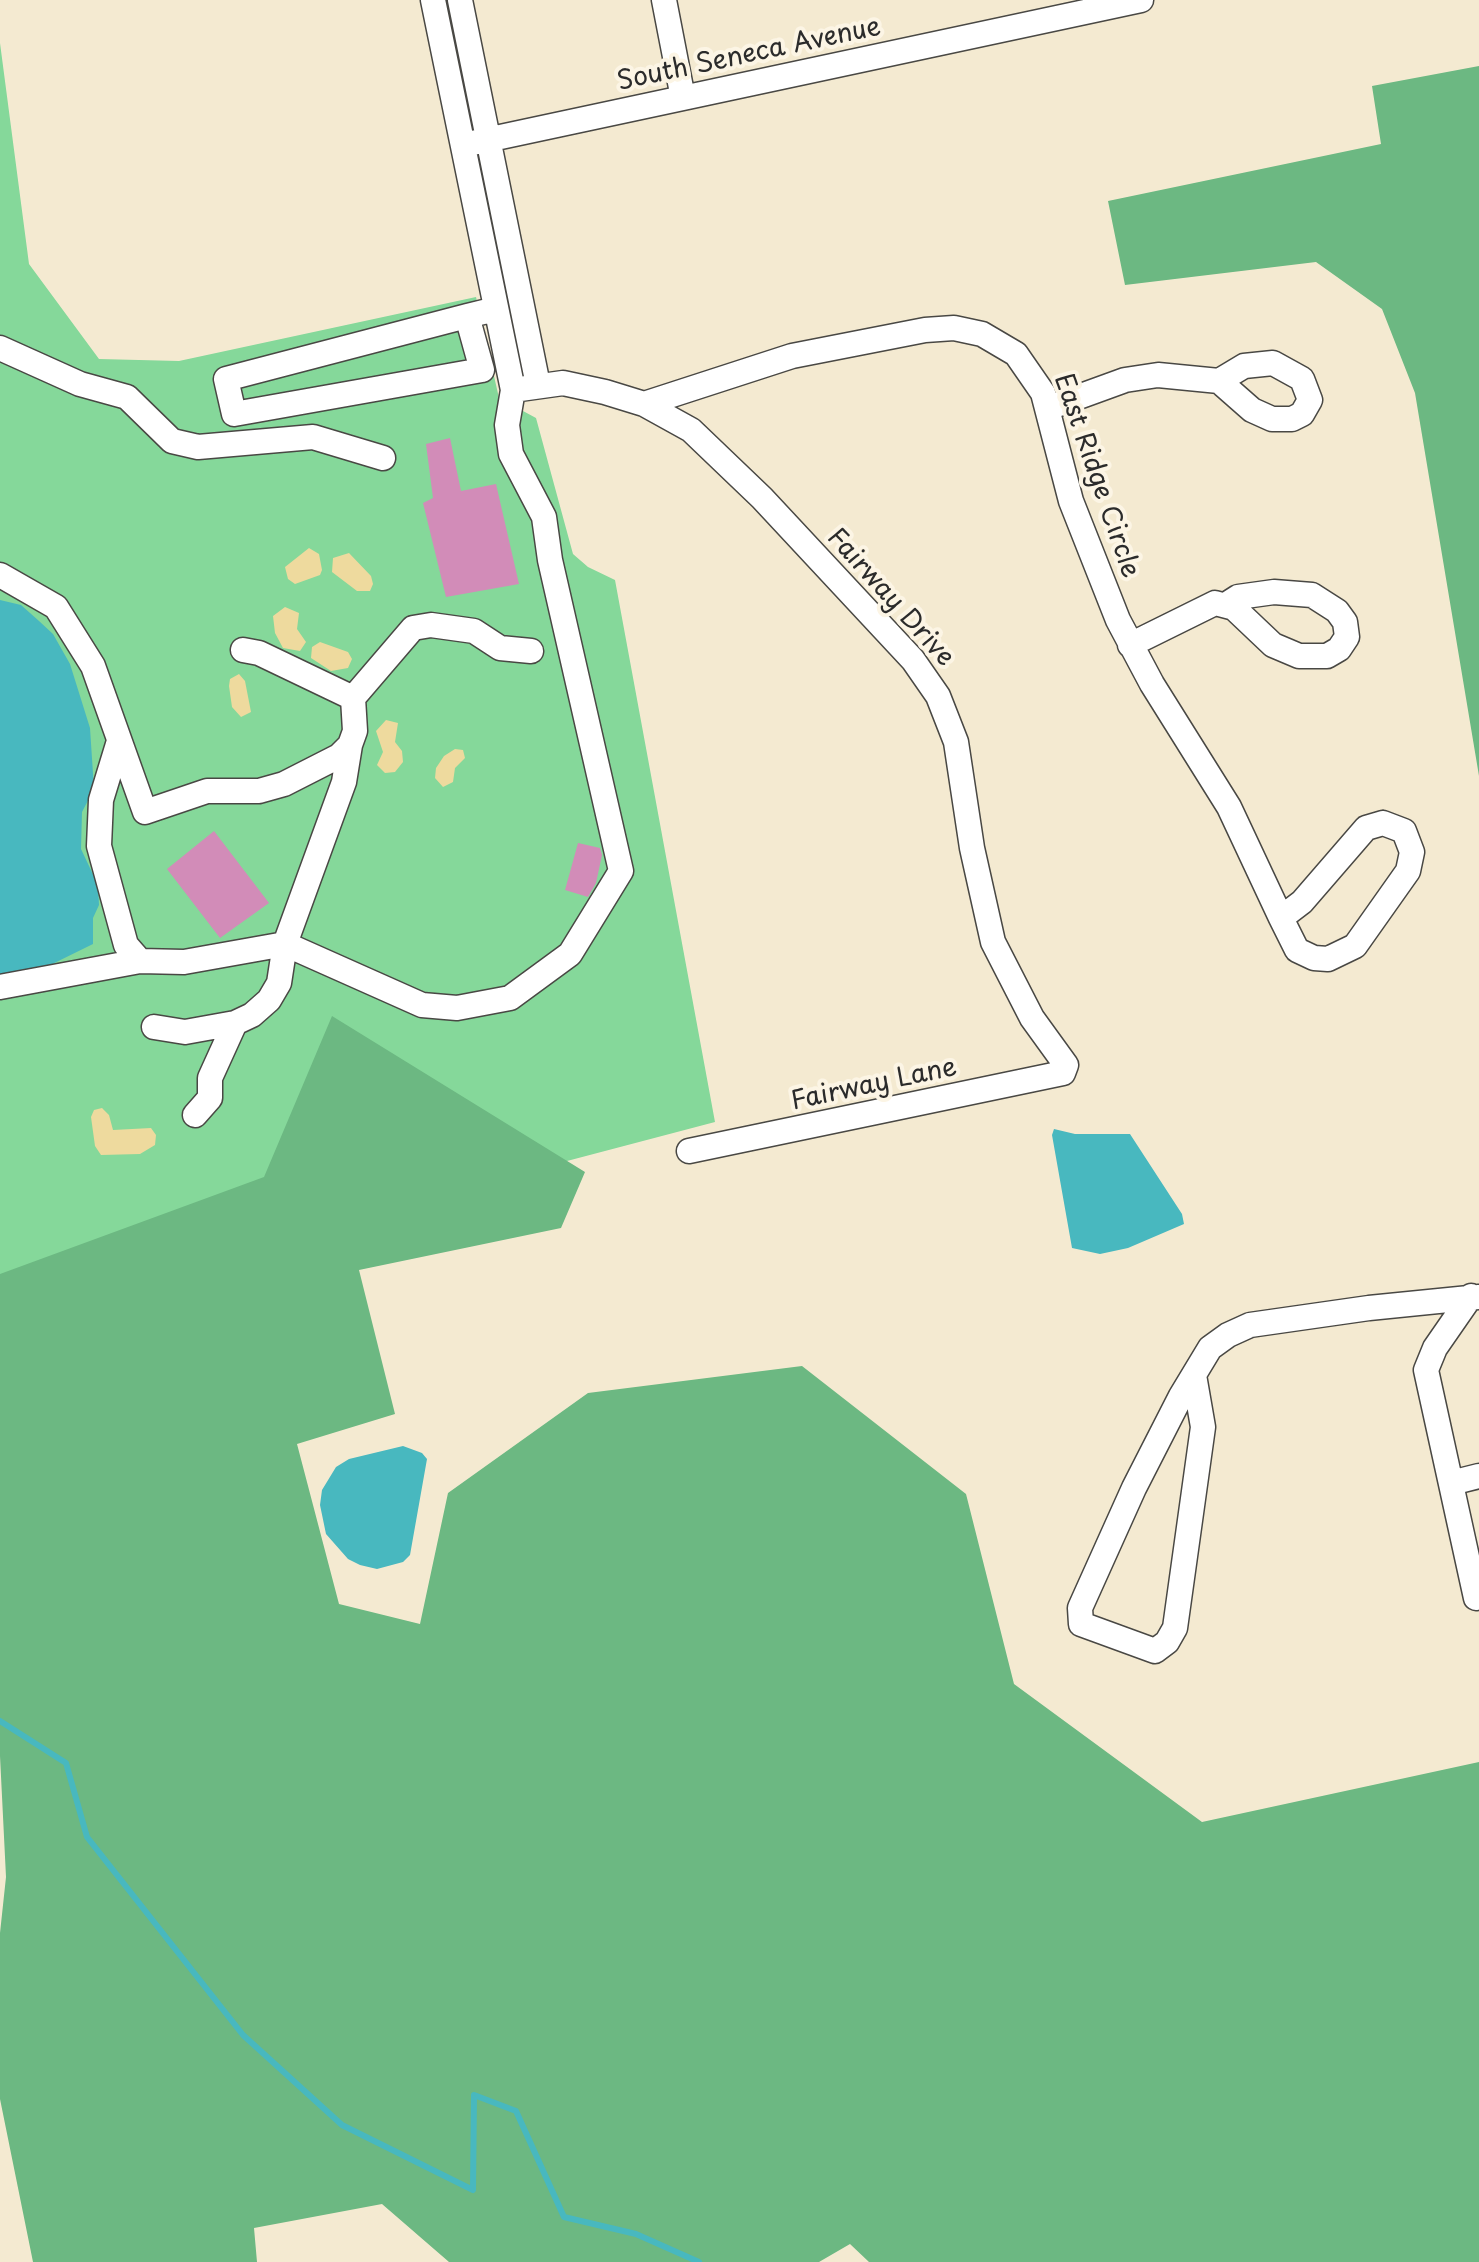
<!DOCTYPE html>
<style>
body{margin:0}
canvas{display:block;background:#f4ead1}
</style>
<canvas width="1479" height="2262"></canvas>
<script>
const g = document.querySelector('canvas').getContext('2d');
g.lineJoin = 'round';
function fill(path, color) { g.fillStyle = color; g.fill(path, 'evenodd'); }
const poly = rows => new Path2D(rows.map(r => 'M' + r).join(''));
function strokePath(path, color, width, dash) { g.strokeStyle = color; g.lineWidth = width; g.lineCap = dash ? 'butt' : 'round'; g.setLineDash(dash || []); g.stroke(path); }
function label(font, color, halo, rows, align = 'center') {
  g.font = font + ' "Playpen Sans",sans-serif'; g.lineWidth = 8; g.setLineDash([]); g.textBaseline = 'middle'; g.strokeStyle = halo; g.fillStyle = color; for (const [text, x, y, turn = 0] of rows) {
    g.save(); g.translate(x, y); g.rotate((+turn || 0) * Math.PI / 180); g.textAlign = isNaN(turn) ? turn : align; if (halo) g.strokeText(text, 0, 0); g.fillText(text, 0, 0); g.restore();
  }
}
fill(poly([
 [0,43,29,264,99,359,179,361,476,297,499,398,536,418,573,554,588,567,615,580,715,1122,567,1161,0,1277]
]), '#85d89a');
fill(poly([
 [1479,66,1479,776,1415,393,1382,309,1316,262,1125,285,1108,201,1381,144,1372,86],
 [332,1016,585,1172,561,1228,359,1270,395,1414,297,1444,339,1604,420,1624,448,1493,588,1393,802,1366,966,1494,1014,1684,1202,1822,1479,1762,1479,2262,869,2262,850,2244,819,2262,449,2262,382,2204,254,2228,257,2262,33,2262,0,2099,0,1933,6,1877,0,1756,0,1274,264,1177]
]), '#6cb882');
fill(poly([
 [309,548,319,554,322,570,320,575,295,584,288,579,285,567],
 [349,553,371,576,373,584,370,591,357,591,332,572,333,558],
 [285,607,299,613,297,629,306,642,300,651,283,648,275,633,273,616],
 [320,642,348,652,352,659,348,668,331,671,311,658,312,647],
 [239,674,245,681,251,712,241,717,232,707,229,686,230,679],
 [386,720,398,723,395,742,402,751,403,762,395,772,385,773,377,765,383,752,376,731],
 [455,749,463,750,465,758,455,768,453,782,443,787,435,778,436,768,444,756],
 [102,1108,109,1115,113,1130,151,1128,156,1135,155,1145,140,1154,101,1155,95,1146,91,1117,94,1110]
]), '#eeda9e');
fill(poly([
 [0,600,21,605,39,621,53,634,70,664,90,728,94,789,82,812,81,849,98,885,99,905,93,918,93,944,32,974,0,978],
 [1054,1129,1075,1134,1130,1134,1182,1214,1184,1224,1128,1248,1100,1254,1072,1248,1052,1135],
 [403,1446,422,1453,427,1459,410,1555,403,1562,377,1569,360,1565,348,1559,326,1534,320,1505,322,1490,336,1467,349,1459]
]), '#48b8bf');
strokePath(poly([
 [0,1721,66,1763,87,1837,243,2035,342,2125,473,2190,474,2095,516,2111,564,2217,636,2234,699,2262]
]), '#48b8bf', 6);
fill(poly([
 [450,438,461,491,496,484,519,584,446,597,423,503,433,498,426,444],
 [214,831,269,903,220,938,167,869],
 [578,843,600,848,602,855,596,883,588,897,565,890]
]), '#d28cb8');
const minor = poly([
 [460,0,538,385],
 [664,0,683,98],
 [463,145,1141,0],
 [467,316,482,370,234,414,226,379,467,316,496,309],
 [0,348,80,384,127,397,172,441,198,447,313,437,383,458],
 [513,390,563,383,605,392,644,404,691,430,762,498,913,660,938,696,956,742,972,848,993,942,1032,1018,1066,1065,1063,1073,689,1151],
 [644,404,792,356,925,330,954,328,982,334,1016,354,1043,393,1071,501,1118,620,1152,684,1229,807,1281,918],
 [1048,408,1125,380,1158,375,1219,381,1252,410,1272,419,1292,419,1302,414,1310,400,1302,379,1273,363,1244,366,1219,381],
 [0,575,56,607,93,666,145,812,207,791,259,791,284,784,339,756,350,745,355,731,353,698,259,653,243,650],
 [1130,645,1215,603,1234,608,1273,645,1299,656,1327,656,1339,649,1347,637,1345,622,1337,611,1312,595,1274,592,1238,597,1227,604],
 [353,698,413,628,431,625,474,631,500,648,531,651],
 [119,741,101,800,99,846,126,945,140,961,184,962,285,944,279,983,269,1000,252,1015,235,1023,185,1032,154,1027],
 [350,745,344,782,285,944,422,1005,457,1008,510,998,570,954,621,871,550,560,544,517,511,454,507,425,513,390,433,0],
 [1383,823,1404,831,1412,852,1408,871,1355,946,1328,959,1314,958,1297,950,1281,918,1302,902,1366,828,1383,823],
 [0,987,140,961],
 [195,1115,210,1098,210,1078,235,1023],
 [1471,1296,1435,1348,1426,1370,1476,1598,1479,1597],
 [1194,1375,1203,1427,1175,1628,1167,1642,1155,1651,1081,1624,1080,1608,1134,1488,1181,1396,1210,1348,1228,1335,1250,1325,1369,1308,1479,1297],
 [1451,1483,1479,1476]
]);
strokePath(minor, '#494844', 27);
strokePath(minor, '#fff', 24);
label('26px', '#2b2b2b', '#fcf5e5', [
 ["South Seneca Avenue",749,55,-12],
 ["East Ridge Circle",1096,476,71],
 ["Fairway Drive",890,598,48],
 ["Fairway Lane",874,1085,-12]
]);
</script>
